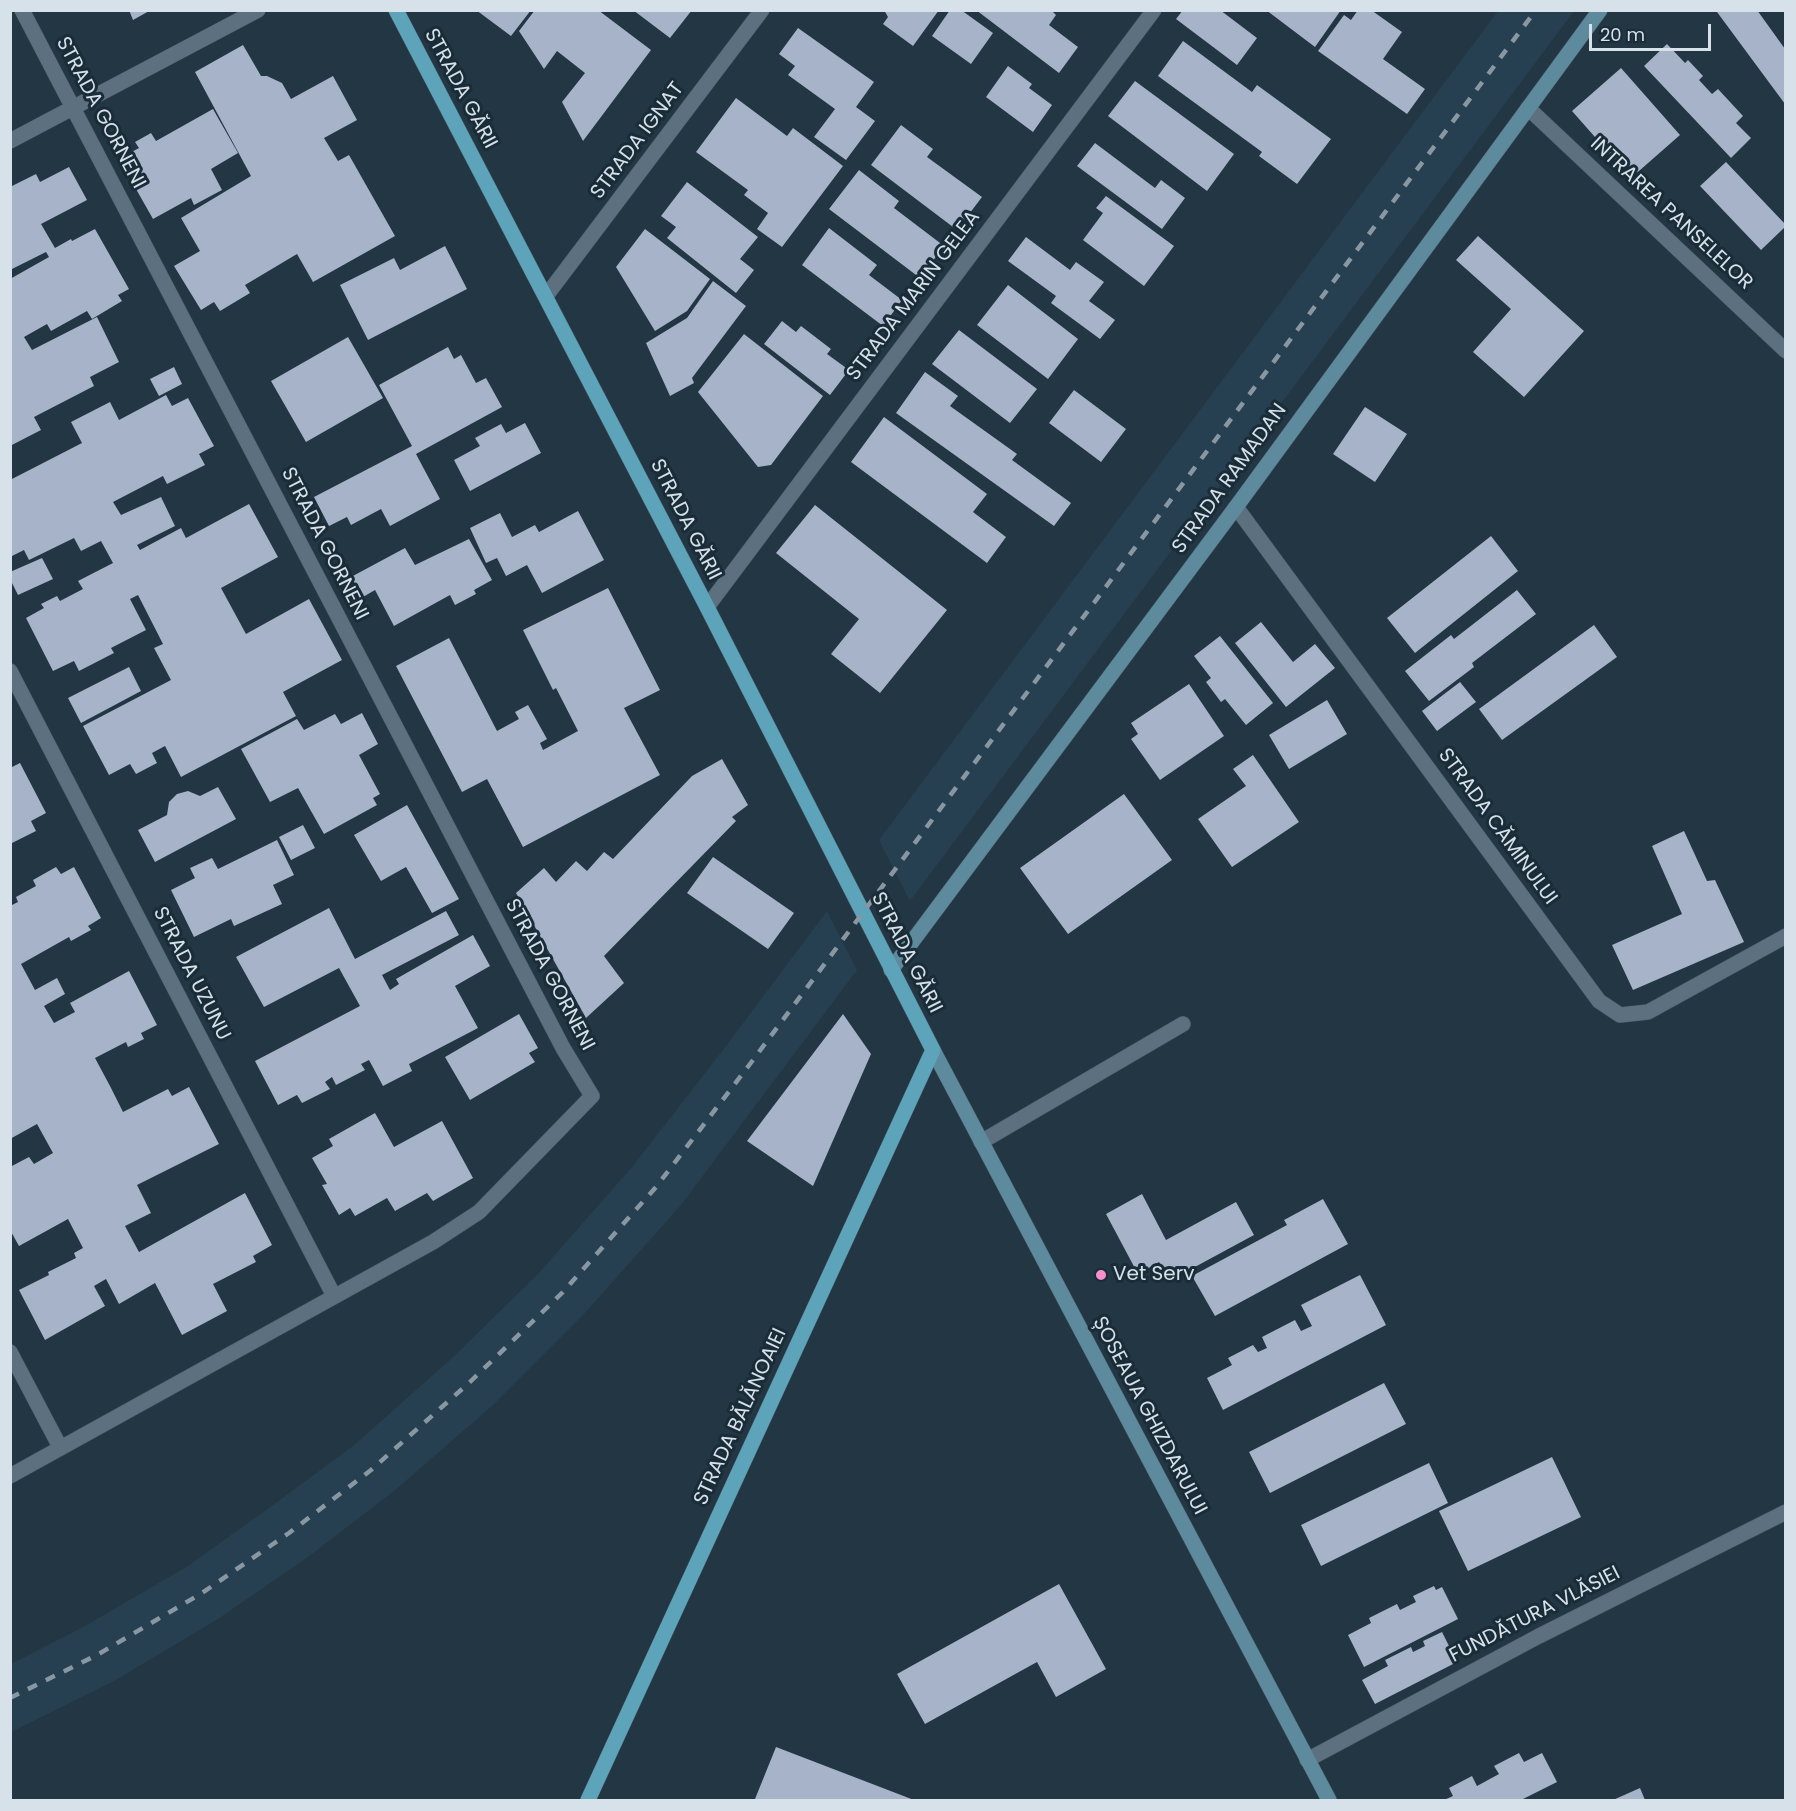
<!DOCTYPE html>
<meta charset="utf-8">
<style>
body{margin:0}
#map{position:relative;width:1796px;height:1811px;overflow:hidden;background:#233643;font-family:Poppins,sans-serif}
canvas{display:block}
.frame{position:absolute;inset:0;border:12px solid #d6e1ea;pointer-events:none}
.scale{position:absolute;left:1589px;top:24px;width:122px;height:27px;box-sizing:border-box;border:3px solid #d6e1ea;border-top:0;padding-left:8px;font-size:18px;line-height:21px;white-space:nowrap;color:#d6e1ea;-webkit-text-stroke:4px #192c38;paint-order:stroke}
</style>
<div id="map">
<canvas width="1796" height="1811"></canvas>
<div class="frame"></div>
<div class="scale">20 m</div>
</div>
<script>
const g = document.querySelector('canvas').getContext('2d');
g.lineJoin = 'round';
function fill(path, color) { g.fillStyle = color; g.fill(path, 'evenodd'); }
const poly = rows => new Path2D(rows.map(r => 'M' + r).join(''));
function strokePath(path, color, width, dash) { g.strokeStyle = color; g.lineWidth = width; g.lineCap = dash ? 'butt' : 'round'; g.setLineDash(dash || []); g.stroke(path); }
function label(font, color, halo, rows, align = 'center') {
  g.font = font + ' Poppins,sans-serif'; g.lineWidth = 6; g.setLineDash([]); g.textBaseline = 'middle'; g.strokeStyle = halo; g.fillStyle = color; for (const [text, x, y, turn = 0] of rows) {
    g.save(); g.translate(x, y); g.rotate((+turn || 0) * Math.PI / 180); g.textAlign = isNaN(turn) ? turn : align; if (halo) g.strokeText(text, 0, 0); g.fillText(text, 0, 0); g.restore();
  }
}
fill(poly([
 [1498,11,1574,11,910,901,879,840],
 [827,911,857,970,681,1205,584,1314,492,1406,394,1491,308,1557,218,1619,114,1681,11,1732,11,1664,85,1626,188,1566,273,1505,353,1446,451,1359,538,1274,632,1167,723,1050]
]), '#274051');
fill(poly([
 [129,10,151,10,133,20],
 [476,10,531,10,511,36],
 [535,10,598,10,651,50,583,141,562,102,585,73,557,51,544,69,519,31],
 [633,10,692,10,670,38],
 [884,10,939,10,913,46,883,24,888,17],
 [950,10,961,10,993,33,971,64,932,36],
 [976,10,1051,10,1056,15,1049,25,1078,47,1059,73],
 [1183,10,1220,10,1257,38,1237,65,1176,19],
 [1266,10,1341,10,1315,47],
 [1358,10,1371,10,1402,32,1383,59,1425,89,1407,114,1318,51,1344,15,1351,20],
 [1719,10,1757,10,1785,49,1785,104,1717,12],
 [798,28,874,82,856,107,875,121,846,160,814,137,835,109,788,75,795,66,779,54],
 [1183,41,1252,92,1257,85,1331,139,1297,184,1259,156,1262,152,1158,76],
 [1667,44,1685,63,1688,60,1703,76,1699,80,1712,94,1718,89,1743,116,1736,123,1751,138,1731,158,1644,66],
 [243,45,261,76,267,76,282,83,291,99,333,76,357,120,324,138,338,161,349,155,395,236,313,282,297,254,245,285,250,293,220,311,214,302,201,310,174,266,200,251,181,218,251,176,195,72],
 [1008,66,1032,84,1029,88,1052,105,1033,132,986,97],
 [1621,68,1680,135,1631,178,1572,111],
 [1135,81,1234,154,1207,191,1108,116],
 [736,98,787,136,793,128,843,166,782,247,757,229,768,213,744,195,748,190,696,152],
 [213,109,238,153,211,169,222,190,194,205,191,198,153,219,119,159,139,148,135,142,151,133,156,141],
 [901,125,933,149,927,157,982,197,957,230,871,165],
 [1095,143,1155,188,1161,180,1185,198,1162,229,1077,166],
 [1726,162,1785,224,1785,227,1761,250,1700,186],
 [69,167,87,200,41,224,55,248,71,239,72,241,95,229,129,289,118,295,122,301,92,319,87,311,51,331,47,324,24,337,32,350,97,317,119,362,90,377,94,386,34,417,41,430,10,446,10,279,49,257,46,252,10,270,10,187,36,174,40,182],
 [859,170,899,201,894,208,944,246,920,278,829,209],
 [687,182,758,237,740,259,754,270,736,293,667,238,676,227,661,216],
 [1106,196,1174,246,1144,286,1083,240,1103,213,1096,208],
 [829,228,877,265,869,275,902,300,883,326,802,265],
 [645,229,710,279,687,311,655,331,616,267],
 [1478,236,1584,331,1524,397,1473,352,1511,309,1456,260],
 [1026,237,1070,270,1076,262,1104,282,1089,301,1115,320,1100,339,1051,303,1056,296,1008,261],
 [445,246,467,289,368,340,340,285,394,258,400,270],
 [713,281,746,306,692,378,694,383,670,396,646,343,687,318],
 [1008,285,1078,339,1048,379,977,325],
 [782,321,796,332,801,326,831,349,827,354,849,370,830,395,764,344],
 [959,330,1037,389,1010,423,932,364],
 [744,334,823,396,771,465,758,467,698,392],
 [348,337,383,398,306,442,271,381],
 [448,347,454,359,461,355,476,383,486,378,502,407,416,454,440,499,390,526,381,509,351,525,347,517,329,526,314,497,412,446,379,385],
 [174,367,182,384,159,396,150,379],
 [925,372,958,396,950,406,1017,454,1012,460,1071,503,1054,526,896,413],
 [1074,390,1126,429,1101,462,1049,423],
 [166,395,172,406,188,398,214,446,199,454,205,465,167,484,163,476,113,502,121,515,161,497,175,526,137,545,140,550,181,528,186,538,249,504,278,557,221,588,246,634,309,599,342,660,283,692,296,716,181,777,165,746,152,753,157,763,136,774,130,764,109,775,83,726,171,680,154,648,163,644,138,595,130,599,146,630,111,648,114,653,79,671,74,661,53,671,26,618,44,608,41,604,57,596,60,601,83,589,78,581,113,563,101,541,81,551,74,538,29,560,24,550,10,557,10,480,82,443,71,422,110,402,119,420],
 [1365,407,1407,434,1375,482,1333,454],
 [884,417,987,494,973,512,1006,537,987,563,851,462],
 [525,423,541,453,470,491,454,460,480,446,475,438,501,424,506,433],
 [815,505,947,610,880,693,831,654,859,619,776,553],
 [578,511,604,560,542,593,527,565,506,576,497,558,486,563,470,528,500,513,512,537,535,525,539,532],
 [1491,536,1518,571,1415,653,1387,618],
 [469,539,492,580,474,590,476,594,455,605,450,595,394,626,375,590,363,597,351,577,405,548,415,565],
 [42,558,53,579,18,595,10,579,10,572],
 [608,588,660,690,624,708,660,775,523,847,487,779,462,792,396,666,449,638,497,731,519,719,515,712,528,705,547,739,540,743,543,750,578,731,556,688,553,690,523,630],
 [1517,590,1536,614,1472,663,1474,667,1429,701,1405,671,1451,635,1454,639],
 [1261,622,1293,662,1315,644,1335,668,1286,707,1235,643],
 [1594,625,1617,657,1502,740,1479,709],
 [1220,636,1273,703,1246,725,1225,699,1221,702,1206,682,1211,678,1194,656],
 [129,667,141,691,81,723,68,698],
 [1460,682,1476,702,1437,731,1422,711],
 [1189,684,1224,736,1160,780,1131,739,1138,734,1131,723],
 [1327,700,1347,734,1289,769,1269,735],
 [362,713,378,744,359,755,380,794,373,798,377,805,324,834,298,788,270,802,241,749,297,719,304,730,335,714,341,724],
 [1253,755,1299,822,1232,867,1198,819,1246,786,1233,769],
 [722,759,748,805,732,817,736,821,604,956,624,983,586,1018,516,893,544,868,556,882,576,861,587,871,604,852,613,859,692,776],
 [20,763,46,813,31,821,36,831,10,844,10,768],
 [218,787,236,819,155,862,138,830,167,815,169,802,177,794,188,791,200,796],
 [1124,794,1172,860,1068,934,1020,868],
 [407,805,459,899,432,913,406,867,381,881,354,835],
 [303,825,315,848,291,860,279,837],
 [1684,831,1707,881,1715,880,1744,942,1633,990,1612,945,1682,914,1652,846],
 [277,840,294,875,273,885,282,904,234,926,231,919,194,937,171,890,195,878,190,868,212,858,218,869],
 [713,857,794,913,768,949,687,893],
 [56,867,61,874,74,867,101,918,88,926,91,930,71,941,69,937,21,964,35,990,57,978,65,994,44,1006,54,1023,75,1012,70,1003,129,971,157,1025,141,1033,144,1039,128,1047,126,1042,95,1058,110,1086,123,1112,168,1089,172,1096,189,1087,219,1144,137,1185,151,1213,125,1226,139,1252,245,1193,272,1245,253,1256,256,1262,213,1284,227,1311,182,1335,155,1283,119,1304,106,1279,94,1286,105,1306,45,1340,19,1290,49,1275,48,1272,76,1258,74,1253,83,1248,68,1219,19,1246,10,1230,10,1167,29,1157,34,1164,53,1153,37,1124,10,1139,10,906,18,902,16,897,36,886,33,880],
 [329,908,355,959,446,911,459,935,382,975,390,990,399,984,396,979,473,935,490,966,455,986,478,1028,409,1064,412,1071,383,1086,369,1060,361,1064,365,1070,336,1085,332,1077,325,1082,330,1089,302,1103,297,1095,278,1105,255,1061,360,1006,339,968,264,1007,236,957],
 [519,1014,538,1048,529,1053,535,1062,470,1100,445,1057],
 [843,1014,871,1054,813,1186,747,1141],
 [375,1113,394,1147,442,1121,473,1178,433,1201,427,1193,395,1211,387,1198,355,1216,350,1208,339,1215,322,1185,327,1184,312,1158,333,1146,329,1139],
 [1142,1194,1166,1240,1236,1202,1254,1235,1169,1281,1159,1262,1138,1274,1106,1214],
 [1323,1199,1348,1244,1215,1316,1192,1276,1287,1225,1284,1220],
 [1360,1275,1386,1325,1223,1410,1207,1378,1232,1365,1228,1358,1253,1345,1258,1352,1267,1348,1262,1337,1295,1320,1301,1331,1312,1326,1301,1305],
 [1384,1383,1406,1424,1270,1493,1249,1452],
 [1552,1457,1581,1517,1468,1571,1439,1511],
 [1429,1463,1448,1503,1321,1566,1301,1525],
 [1059,1584,1106,1669,1056,1697,1037,1662,925,1724,897,1674],
 [1434,1586,1436,1590,1442,1587,1458,1619,1364,1667,1348,1635,1371,1623,1369,1618,1397,1604,1400,1610,1416,1602,1413,1596],
 [1442,1632,1457,1662,1375,1704,1362,1680,1388,1666,1385,1660,1411,1647,1413,1652,1425,1646,1423,1641],
 [776,1747,914,1800,755,1799],
 [1519,1753,1524,1762,1542,1753,1557,1782,1521,1800,1444,1800,1453,1796,1449,1788,1472,1776,1477,1786,1499,1774,1494,1766],
 [1640,1788,1645,1800,1613,1800]
]), '#a6b3c8');
const lane = poly([
 [981,1142,1183,1024]
]);
const street = poly([
 [1528,108,1786,351],
 [10,141,258,10],
 [546,296,762,10],
 [1236,507,1599,1001,1620,1015,1648,1012,1786,936],
 [707,607,1154,10],
 [10,671,334,1296],
 [10,1352,60,1447],
 [10,1476,433,1242,479,1212,592,1096,563,1048,22,10],
 [1307,1760,1539,1636,1786,1512]
]);
const secondary = poly([
 [891,970,1236,507,1600,10],
 [933,1050,1329,1800]
]);
const primary = poly([
 [396,10,707,607,933,1050,588,1800]
]);
strokePath(lane, '#44545f', 16);
strokePath(street, '#44545f', 16);
strokePath(secondary, '#44545f', 16);
strokePath(primary, '#44545f', 16);
strokePath(lane, '#5c707f', 15);
strokePath(street, '#5c707f', 15);
strokePath(secondary, '#5d8a9d', 15);
strokePath(primary, '#5da4ba', 15);
strokePath(poly([
 [10,1698,97,1655,202,1593,289,1533,371,1470,470,1382,562,1293,656,1187,747,1068,1536,10]
]), '#8897a2', 4.5, [10, 10]);
for (const [x, y, r, color] of [
 [1101,1275,6,"#f790cd"]
]) { const dot = new Path2D(); dot.arc(x, y, r, 0, 2 * Math.PI); g.fillStyle = color; g.fill(dot); strokePath(dot, '#192c38', 2); }
label('20px', '#d6e1ea', '#192c38', [
 ["STRADA GĂRII",460,89,62],
 ["STRADA GORNENI",100,113,62],
 ["STRADA IGNAT",638,141,-53],
 ["INTRAREA PANSELELOR",1671,214,43],
 ["STRADA MARIN GELEA",914,296,-53],
 ["STRADA RAMADAN",1230,479,-54],
 ["STRADA GĂRII",685,520,63],
 ["STRADA GORNENI",324,544,63],
 ["STRADA CĂMINULUI",1497,827,54],
 ["STRADA GĂRII",906,953,63],
 ["STRADA UZUNU",191,974,63],
 ["STRADA GORNENI",549,975,62],
 ["ȘOSEAUA GHIZDARULUI",1149,1416,62],
 ["STRADA BĂLĂNOAIEI",741,1417,-65],
 ["FUNDĂTURA VLĂSIEI",1535,1615,-27]
]);
label('20px', '#d6e1ea', '#192c38', [
 ["Vet Serv",1113,1275]
], 'left');
</script>
